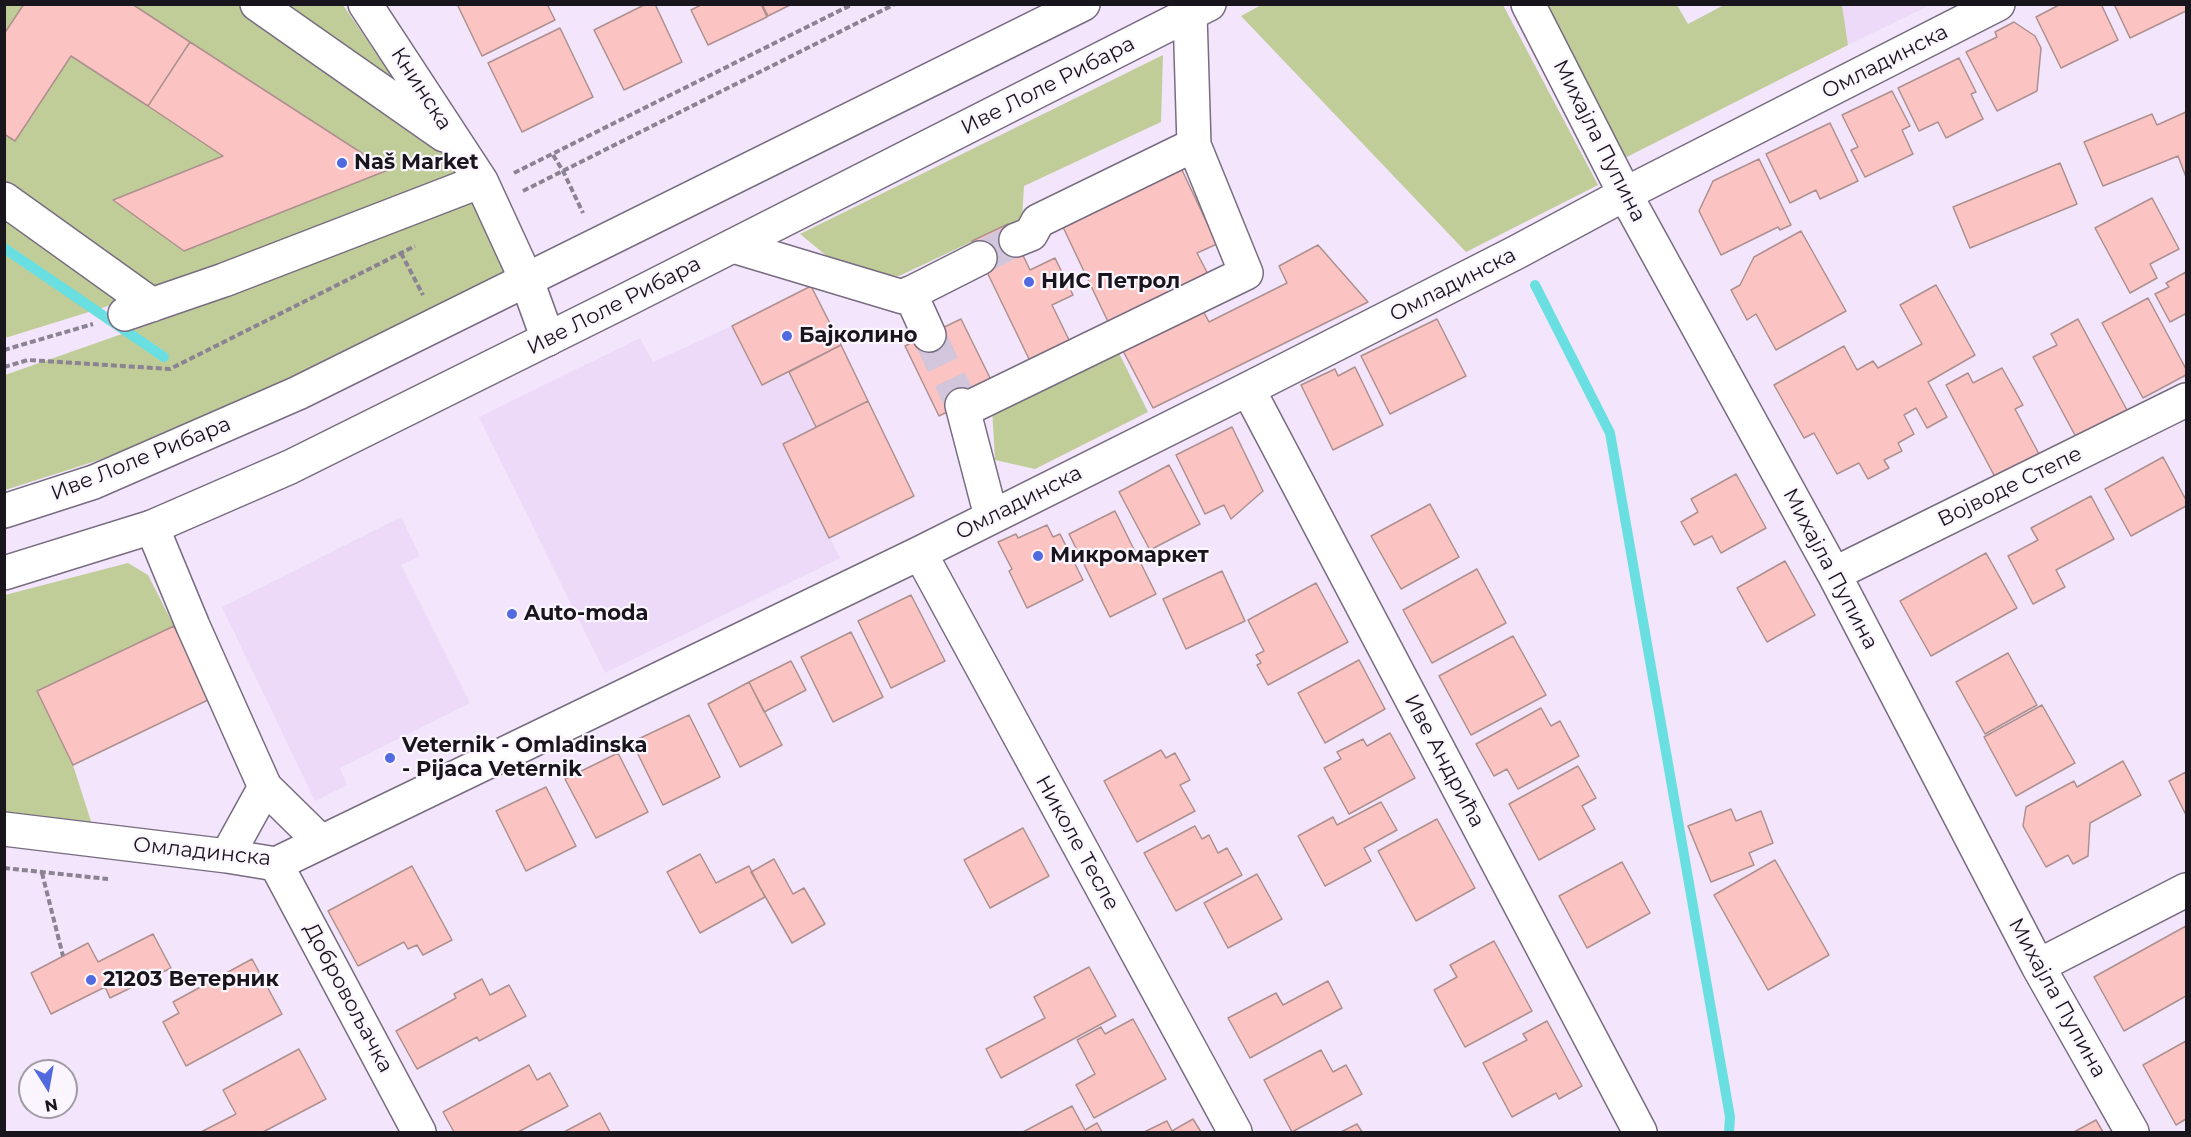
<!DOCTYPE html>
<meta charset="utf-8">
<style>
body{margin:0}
#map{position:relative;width:2191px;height:1137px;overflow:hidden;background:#f2e5fc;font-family:Montserrat,sans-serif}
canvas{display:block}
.frame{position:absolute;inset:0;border:6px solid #19151d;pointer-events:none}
.north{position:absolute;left:18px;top:1059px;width:60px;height:60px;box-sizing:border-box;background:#fbf5ff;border:2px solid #a19ba5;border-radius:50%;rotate:169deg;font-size:16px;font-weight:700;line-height:24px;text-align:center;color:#19151d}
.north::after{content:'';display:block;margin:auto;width:21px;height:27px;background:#516ae0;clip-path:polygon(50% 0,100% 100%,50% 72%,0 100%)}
</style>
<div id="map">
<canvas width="2191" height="1137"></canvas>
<div class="frame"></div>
<div class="north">N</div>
</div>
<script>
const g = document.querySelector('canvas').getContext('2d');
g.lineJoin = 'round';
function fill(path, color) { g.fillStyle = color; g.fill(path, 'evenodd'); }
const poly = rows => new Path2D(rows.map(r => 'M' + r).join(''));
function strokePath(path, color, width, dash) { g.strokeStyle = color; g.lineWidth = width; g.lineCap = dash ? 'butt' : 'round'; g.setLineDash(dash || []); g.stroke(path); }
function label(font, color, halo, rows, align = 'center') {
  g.font = font + ' Montserrat,sans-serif'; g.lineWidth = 4.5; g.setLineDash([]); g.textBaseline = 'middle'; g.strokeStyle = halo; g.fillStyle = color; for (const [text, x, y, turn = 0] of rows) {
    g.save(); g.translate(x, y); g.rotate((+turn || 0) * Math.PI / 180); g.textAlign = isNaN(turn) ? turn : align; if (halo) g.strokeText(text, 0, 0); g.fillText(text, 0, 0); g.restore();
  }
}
fill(poly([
 [1842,4,1930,5,1848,45],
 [811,286,914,496,830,538,840,558,605,673,479,417,640,338,653,362,732,326],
 [401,517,420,556,401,565,470,703,340,768,347,785,315,801,222,607]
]), '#ecdaf8');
fill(poly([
 [1263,4,1503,5,1598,185,1466,252,1241,16],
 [5,5,343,5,459,174,105,307,5,338],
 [1527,5,1677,5,1688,24,1724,5,1842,5,1848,45,1613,164],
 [1163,55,1161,122,1024,186,1022,218,899,276,873,274,828,257,800,234],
 [470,192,508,273,279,383,118,454,5,490,5,375,236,294],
 [1116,347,1148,412,1035,469,995,460,992,408],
 [128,563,148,575,174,626,37,691,73,765,94,831,5,818,5,595]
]), '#c0cd98');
strokePath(poly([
 [4,248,164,357],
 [1535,285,1610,433,1730,1117,1729,1132]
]), '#6adfe2', 10);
const building = poly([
 [24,4,132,4,190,42,148,106,71,56,15,141,4,134,4,34,24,4],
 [457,4,547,4,555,20,482,56,457,4],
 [646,4,655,4,682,62,624,90,594,30,646,4],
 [703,4,761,4,767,17,708,45,691,10,703,4],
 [762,4,792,4,768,16,762,4],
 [2061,4,2101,4,2118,40,2061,68,2036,17,2061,4],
 [2114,4,2186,4,2186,11,2130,38,2114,4],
 [2014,22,2035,36,2041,48,2037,91,1997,111,1966,52,1997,37,1995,32,2014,22],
 [560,28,593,97,522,132,488,63,560,28],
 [190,42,388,170,184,251,113,200,223,156,148,106,190,42],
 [1959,58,1976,92,1971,94,1983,119,1946,138,1938,122,1919,131,1898,88,1959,58],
 [1892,91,1910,126,1902,130,1913,154,1865,177,1851,150,1858,147,1842,115,1892,91],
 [2186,112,2186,177,2178,156,2103,186,2084,142,2152,114,2157,125,2186,112],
 [1830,123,1858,181,1820,199,1816,190,1790,203,1766,154,1830,123],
 [1759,159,1791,225,1780,230,1778,227,1721,255,1699,211,1713,181,1759,159],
 [2060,163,2077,204,1970,248,1953,207,2060,163],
 [1181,168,1217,244,1197,253,1211,280,1111,328,1062,225,1181,168],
 [2152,198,2179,249,2150,264,2157,278,2130,293,2095,228,2152,198],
 [1008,224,1030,270,1055,258,1073,295,1052,305,1070,342,1030,361,972,241,1008,224],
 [1801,231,1846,311,1776,350,1756,314,1747,320,1731,290,1740,285,1754,257,1801,231],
 [1318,245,1368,302,1153,408,1111,328,1192,290,1209,322,1287,283,1279,266,1318,245],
 [2186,272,2186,316,2185,314,2170,322,2155,294,2169,287,2166,283,2186,272],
 [1936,285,1975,355,1928,382,1947,417,1927,428,1916,408,1904,415,1914,434,1898,443,1902,451,1884,460,1889,468,1868,479,1859,463,1837,474,1814,433,1804,438,1774,385,1844,346,1857,370,1873,361,1878,368,1922,344,1900,305,1936,285],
 [811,286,841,345,762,385,732,326,811,286],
 [2148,298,2186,369,2186,375,2143,398,2102,323,2148,298],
 [961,319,995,388,939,416,905,346,961,319],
 [1437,319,1466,376,1390,414,1361,356,1437,319],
 [2078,319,2127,410,2076,437,2033,357,2057,345,2051,334,2078,319],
 [841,345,868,401,816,427,789,372,841,345],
 [1355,367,1383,425,1333,450,1301,385,1335,369,1338,376,1355,367],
 [2002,368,2023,405,2015,409,2039,454,1995,477,1946,385,1968,373,1973,383,2002,368],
 [868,401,914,496,829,538,783,444,868,401],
 [1232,427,1263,491,1231,519,1224,505,1205,514,1176,455,1232,427],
 [2163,457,2186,500,2186,506,2131,536,2105,489,2163,457],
 [1169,465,1200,524,1150,550,1119,492,1169,465],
 [1736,474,1766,528,1721,553,1712,536,1694,545,1681,522,1698,512,1691,499,1736,474],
 [2091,496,2114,539,2056,570,2065,587,2033,604,2008,556,2038,540,2031,528,2091,496],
 [1430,504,1459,557,1401,589,1371,536,1430,504],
 [1115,511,1156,594,1110,617,1069,534,1115,511],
 [1047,525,1053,537,1060,534,1083,580,1027,608,1009,571,1012,569,998,542,1016,534,1018,538,1047,525],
 [1986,553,2017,608,1931,656,1900,601,1986,553],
 [1785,561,1815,615,1767,642,1737,588,1785,561],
 [1477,569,1506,623,1432,663,1403,610,1477,569],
 [1222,571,1245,621,1186,649,1163,599,1222,571],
 [1316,583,1348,642,1268,685,1257,665,1261,663,1256,655,1264,651,1248,620,1316,583],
 [911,595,945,661,891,688,858,621,911,595],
 [174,626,210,699,73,765,37,691,174,626],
 [851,632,883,697,833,722,801,657,851,632],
 [1513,636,1546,695,1471,735,1439,676,1513,636],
 [2008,653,2037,705,1985,734,1956,682,2008,653],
 [1359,660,1385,709,1325,743,1298,693,1359,660],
 [791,661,806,690,764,712,749,682,791,661],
 [749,682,782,745,740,767,708,704,749,682],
 [2042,705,2075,763,2016,796,1984,737,2042,705],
 [1541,708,1551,726,1560,721,1579,756,1518,789,1507,769,1494,776,1476,744,1541,708],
 [689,715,720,777,663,805,632,742,689,715],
 [1390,733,1415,778,1349,814,1324,768,1341,759,1337,752,1363,739,1367,746,1390,733],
 [1161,750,1166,758,1175,753,1190,780,1180,785,1195,811,1137,842,1104,781,1161,750],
 [618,753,648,812,596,838,565,779,618,753],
 [2123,761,2141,795,2090,823,2088,856,2073,864,2068,855,2046,867,2023,826,2026,807,2074,781,2077,787,2123,761],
 [1578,766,1596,798,1582,806,1595,829,1539,860,1509,804,1578,766],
 [2186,772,2186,815,2169,781,2186,772],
 [546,787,576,846,526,871,496,811,546,787],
 [1381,802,1397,830,1364,848,1371,861,1325,886,1298,836,1333,817,1337,825,1381,802],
 [1731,809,1736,821,1761,811,1773,843,1749,853,1754,865,1711,882,1688,826,1731,809],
 [1437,819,1475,888,1416,921,1378,851,1437,819],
 [1195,826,1202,839,1209,835,1218,853,1227,848,1242,875,1176,911,1144,853,1195,826],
 [1023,828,1049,876,990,908,964,860,1023,828],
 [700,854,716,883,749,866,765,897,700,933,667,872,700,854],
 [774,859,793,894,804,888,825,924,792,943,751,872,774,859],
 [1775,860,1829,955,1768,990,1714,895,1775,860],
 [1622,862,1650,913,1587,948,1559,896,1622,862],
 [412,866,452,940,423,955,417,945,408,949,404,942,358,966,328,911,412,866],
 [1257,874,1282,919,1228,948,1204,903,1257,874],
 [2186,926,2186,996,2124,1031,2094,977,2186,926],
 [153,934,171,968,110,998,105,987,51,1014,31,973,88,943,98,962,153,934],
 [1494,941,1532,1011,1465,1047,1434,990,1457,977,1450,965,1494,941],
 [252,959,282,1014,186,1066,163,1022,179,1013,173,1002,252,959],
 [1089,967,1116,1016,1001,1078,986,1049,1045,1018,1034,997,1089,967],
 [482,979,490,995,509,985,526,1016,479,1041,477,1037,417,1069,396,1031,456,998,454,994,482,979],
 [1328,981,1342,1008,1250,1058,1228,1018,1276,993,1283,1005,1328,981],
 [1133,1019,1166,1079,1094,1118,1076,1085,1095,1074,1077,1040,1101,1027,1105,1034,1133,1019],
 [1547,1021,1582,1086,1559,1099,1556,1093,1512,1117,1483,1063,1527,1040,1523,1034,1547,1021],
 [2186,1041,2186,1119,2176,1125,2143,1065,2186,1041],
 [299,1049,326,1099,263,1132,201,1132,236,1114,223,1090,299,1049],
 [1321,1050,1333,1072,1346,1065,1362,1094,1292,1132,1264,1080,1321,1050],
 [529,1065,537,1080,550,1073,568,1106,518,1132,454,1132,443,1112,529,1065],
 [1072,1106,1085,1130,1097,1123,1102,1132,1023,1132,1072,1106],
 [600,1113,610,1132,564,1132,600,1113],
 [1193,1119,1201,1132,1144,1132,1167,1121,1172,1131,1193,1119],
 [2096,1120,2103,1132,2074,1132,2096,1120],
 [1357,1124,1362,1132,1341,1132,1357,1124]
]);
fill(building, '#fbc4c2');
strokePath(building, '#ad908f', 1.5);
strokePath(poly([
 [980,258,1016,240],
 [929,335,962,405]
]), '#d1c6db', 33, [33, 16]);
const minor = poly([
 [257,4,444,135],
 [365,4,481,181,527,281,548,339],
 [1528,4,1625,194,1834,574,2038,966,2132,1132],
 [4,199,152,305],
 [1016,240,1031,234,1038,221,1194,145,1190,14],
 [733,246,903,297,980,258],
 [910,293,929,335],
 [125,314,224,280,481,181],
 [1248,389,1640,1132],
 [962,405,991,516],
 [964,410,1246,273,1194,145],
 [152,527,193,626,265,787,320,841],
 [920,553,1235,1132],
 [1834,574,2186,400],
 [4,829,227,856,276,864,920,553,1248,389,1517,252,1625,194,1998,4],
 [227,856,265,787],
 [276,864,419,1132],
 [2038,966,2186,890]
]);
const major = poly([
 [4,511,94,482,298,393,1083,4],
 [4,573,152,527,290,467,624,301,1209,4]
]);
strokePath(minor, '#786c80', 36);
strokePath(major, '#786c80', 36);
strokePath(poly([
 [553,155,563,171,583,213],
 [514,173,853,4],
 [523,191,895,4],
 [401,253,423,295],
 [4,350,93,324],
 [4,367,28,360,170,369,415,246],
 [4,868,108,879],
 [42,873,63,956]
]), '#8b8292', 4, [6, 3]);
strokePath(minor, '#fff', 33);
strokePath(major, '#fff', 33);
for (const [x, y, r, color] of [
 [342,163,6,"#516ae0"],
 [1029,282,6,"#516ae0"],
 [787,336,6,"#516ae0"],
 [1038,556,6,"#516ae0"],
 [512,614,6,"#516ae0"],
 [390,758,6,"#516ae0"],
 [91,980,6,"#516ae0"]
]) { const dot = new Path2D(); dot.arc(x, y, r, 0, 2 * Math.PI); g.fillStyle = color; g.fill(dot); strokePath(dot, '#fbf5ff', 2); }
label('21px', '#19151d', '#fbf5ff', [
 ["Омладинска",1885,62,-27],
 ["Иве Лоле Рибара",1048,86,-27],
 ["Книнска",421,89,57],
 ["Михајла Пупина",1599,141,63],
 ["Омладинска",1453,285,-27],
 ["Иве Лоле Рибара",614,306,-27],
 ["Иве Лоле Рибара",141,459,-22],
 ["Војводе Степе",2010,487,-26],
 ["Омладинска",1019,503,-27],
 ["Михајла Пупина",1830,569,62],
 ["Иве Андрића",1444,761,62],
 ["Николе Тесле",1077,843,61],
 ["Омладинска",202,852,6],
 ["Добровољачка",348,998,62],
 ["Михајла Пупина",2057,998,61]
]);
label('bold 21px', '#19151d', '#fbf5ff', [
 ["Naš Market",354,163],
 ["НИС Петрол",1041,282],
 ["Бајколино",799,336],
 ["Микромаркет",1050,556],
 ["Auto-moda",524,614],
 ["Veternik - Omladinska",402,746],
 ["- Pijaca Veternik",402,770],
 ["21203 Ветерник",103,980]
], 'left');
</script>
